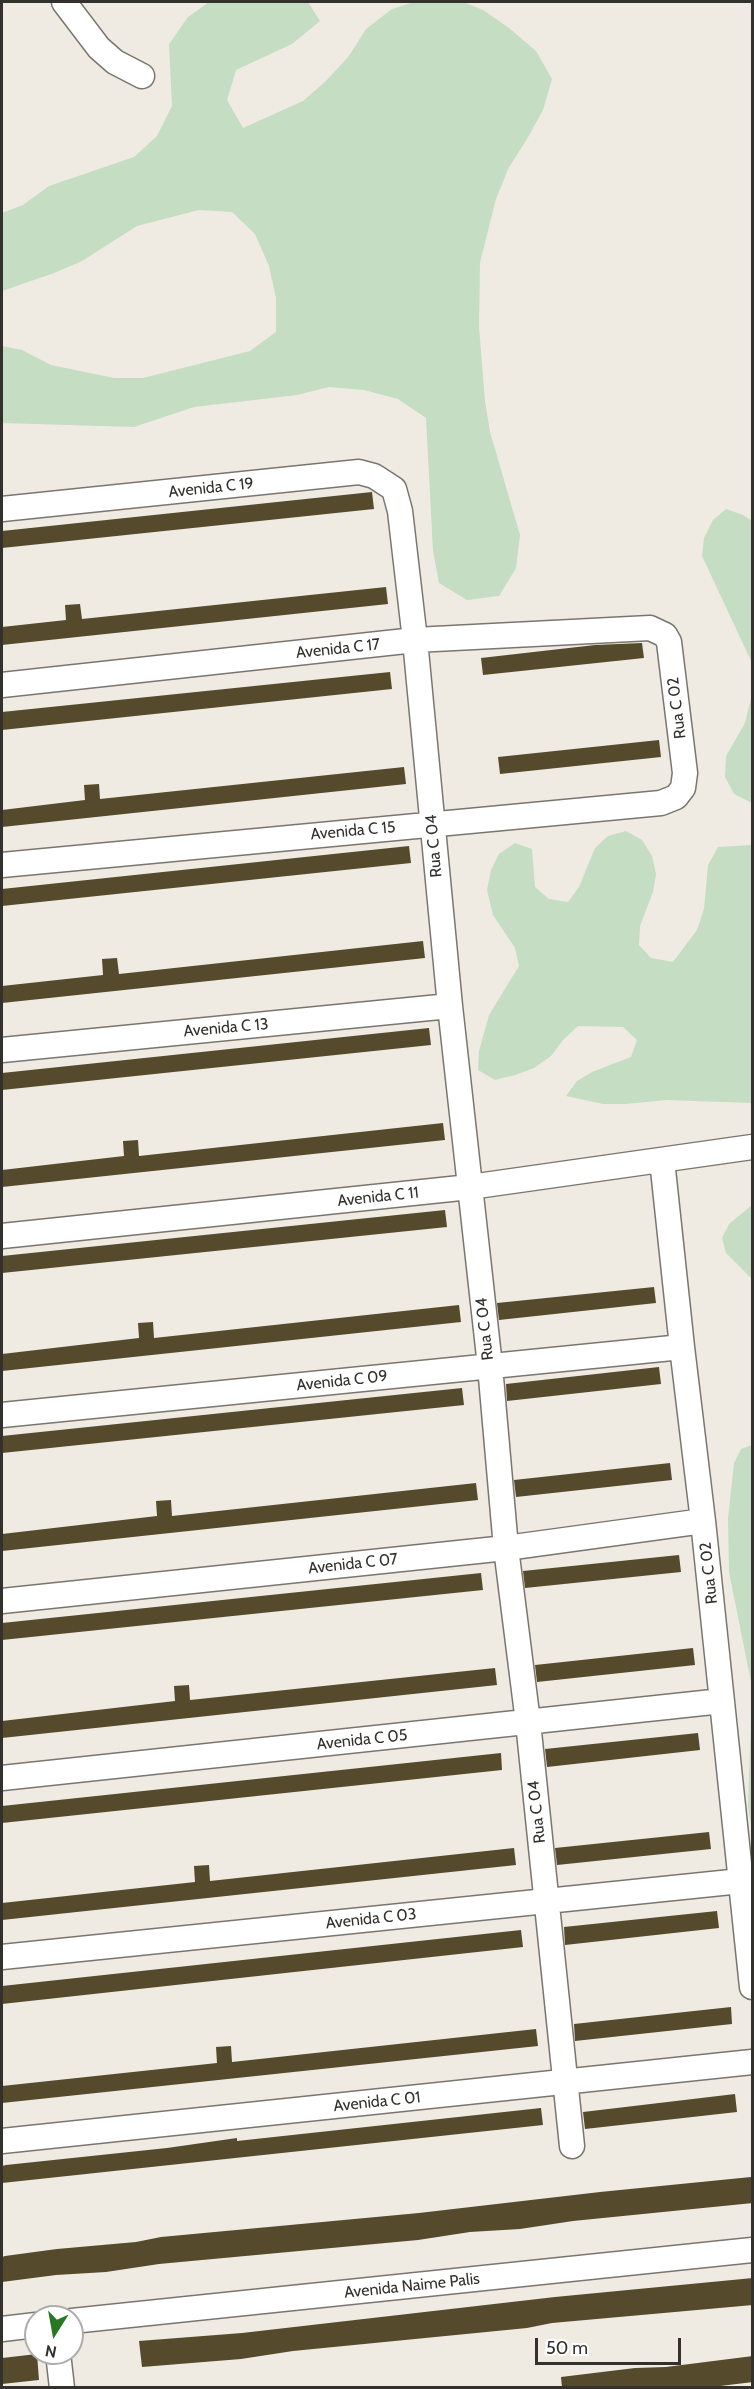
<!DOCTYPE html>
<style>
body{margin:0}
#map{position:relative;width:754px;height:2389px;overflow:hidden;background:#efebe2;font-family:Cabin,sans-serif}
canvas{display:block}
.frame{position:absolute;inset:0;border:3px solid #33312e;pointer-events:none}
.north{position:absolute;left:24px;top:2305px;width:60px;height:60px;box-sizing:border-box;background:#fff;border:2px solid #adadab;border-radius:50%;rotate:191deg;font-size:16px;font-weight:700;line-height:24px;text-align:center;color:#33312e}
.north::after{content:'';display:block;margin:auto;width:21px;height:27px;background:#267822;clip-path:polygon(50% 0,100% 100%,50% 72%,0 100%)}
.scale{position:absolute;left:535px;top:2338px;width:146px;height:27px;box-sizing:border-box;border:3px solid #33312e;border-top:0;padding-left:8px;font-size:18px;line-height:21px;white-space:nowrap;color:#33312e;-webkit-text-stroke:4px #fff;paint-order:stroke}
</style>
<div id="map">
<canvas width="754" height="2389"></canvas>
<div class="frame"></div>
<div class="north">N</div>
<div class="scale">50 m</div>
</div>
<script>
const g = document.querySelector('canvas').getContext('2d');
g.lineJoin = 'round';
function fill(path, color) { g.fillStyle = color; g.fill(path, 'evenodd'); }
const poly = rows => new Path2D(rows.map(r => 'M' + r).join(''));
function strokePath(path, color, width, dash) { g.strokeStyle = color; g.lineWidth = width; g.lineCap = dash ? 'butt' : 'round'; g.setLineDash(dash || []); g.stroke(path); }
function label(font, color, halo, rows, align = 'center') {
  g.font = font + ' Cabin,sans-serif'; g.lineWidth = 6; g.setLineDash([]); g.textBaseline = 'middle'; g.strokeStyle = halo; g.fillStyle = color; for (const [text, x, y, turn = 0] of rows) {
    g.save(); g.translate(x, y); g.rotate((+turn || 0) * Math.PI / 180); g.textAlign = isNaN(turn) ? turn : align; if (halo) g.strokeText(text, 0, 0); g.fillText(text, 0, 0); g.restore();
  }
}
fill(poly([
 [209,2,308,2,320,21,292,44,236,70,227,100,243,128,303,101,326,81,349,56,366,29,392,9,414,2,463,2,483,10,509,28,536,51,552,79,543,110,527,139,508,169,496,199,480,263,479,327,485,401,490,432,520,535,516,568,499,596,467,600,439,583,433,551,426,418,398,399,364,390,329,387,297,395,194,407,134,427,2,423,2,346,22,350,51,365,114,378,143,378,250,351,276,332,276,298,269,266,255,234,232,212,199,210,137,226,82,261,54,273,2,291,2,213,23,205,49,186,134,157,157,136,172,106,169,44,188,17],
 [726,509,743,515,752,521,752,663,702,556,704,538,713,520],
 [752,694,752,803,734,794,725,777,726,756,745,723],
 [626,831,642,840,652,856,656,874,653,892,640,926,639,945,651,958,673,962,697,930,704,909,708,865,718,847,752,845,752,1103,667,1100,625,1104,603,1104,566,1096,577,1081,592,1072,631,1057,637,1040,623,1027,578,1026,563,1040,551,1056,534,1068,515,1075,495,1080,478,1070,479,1051,489,1015,519,966,515,948,493,915,487,890,491,870,499,854,515,843,532,849,535,887,549,899,568,902,579,887,595,848,608,836],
 [752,1205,752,1279,726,1253,722,1238,729,1224],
 [752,1445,752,1830,748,1807,752,1687,729,1572,728,1519,734,1463,741,1449]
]), '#c4ddc3');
fill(poly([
 [372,492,374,509,2,548,2,531],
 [386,587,388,604,2,645,2,627,66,620,65,605,80,604,82,619],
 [642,643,644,658,483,675,481,658,595,645],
 [390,672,392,689,2,730,2,712],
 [659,740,661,757,500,774,498,757],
 [404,767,406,784,2,827,2,810,85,800,84,785,99,784,100,799],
 [409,846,411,863,2,906,2,889],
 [423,941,425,958,2,1003,2,986,103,975,102,959,117,958,119,974],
 [429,1028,431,1045,2,1090,2,1073],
 [443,1123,445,1140,2,1187,2,1170,124,1156,123,1141,138,1140,139,1156],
 [445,1210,447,1227,2,1273,2,1256],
 [654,1287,656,1303,499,1320,497,1303],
 [459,1305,461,1322,2,1371,2,1354,139,1338,138,1323,153,1322,154,1338],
 [659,1367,661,1384,507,1401,506,1384],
 [462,1388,464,1405,2,1453,2,1436],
 [670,1463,672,1480,516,1497,514,1480],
 [476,1483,478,1500,2,1551,2,1534,157,1516,156,1501,171,1500,172,1516],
 [679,1555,681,1572,525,1588,523,1571],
 [481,1573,483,1590,2,1640,2,1623],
 [693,1648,695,1665,537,1682,535,1665],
 [495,1668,497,1685,2,1738,2,1721,175,1701,174,1686,189,1685,190,1700],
 [698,1733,700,1750,547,1767,545,1749],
 [501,1753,502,1770,2,1823,2,1806],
 [709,1832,711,1849,557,1865,555,1848],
 [514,1848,516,1865,2,1920,2,1903,195,1882,194,1866,209,1865,210,1881],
 [717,1911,719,1928,565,1945,564,1927],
 [521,1930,523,1947,2,2004,2,1986],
 [731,2007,732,2024,575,2041,574,2024],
 [536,2029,538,2046,2,2103,2,2086,217,2063,216,2047,231,2046,232,2062],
 [735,2094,737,2112,585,2129,583,2112],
 [541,2108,543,2125,2,2183,2,2166,6,2165,167,2148,237,2138,237,2141],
 [751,2177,753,2203,573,2221,520,2229,470,2232,418,2240,159,2264,106,2272,56,2275,2,2282,2,2257,5,2256,57,2249,136,2242,161,2237,419,2213,600,2192],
 [753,2278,753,2305,552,2323,527,2328,293,2351,241,2359,142,2367,139,2341,242,2333,555,2297],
 [37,2354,39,2380,2,2384,2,2358],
 [753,2356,753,2382,704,2388,562,2388,561,2377,635,2368,666,2367]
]), '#564a2d');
const minor = poly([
 [64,2,99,48,115,62,142,76],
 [2,509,359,472,374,476,394,489,400,511,415,640,450,1006,490,1366,506,1548,528,1722,572,2146],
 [2,685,415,640,650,628,665,635,669,642,685,773,683,788,676,797,661,803,2,865],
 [2,1050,450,1006],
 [662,1160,682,1347,703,1521,752,1987],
 [2,1236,470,1187,752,1147],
 [2,1415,682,1347],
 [2,1601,506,1548,703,1521],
 [2,1778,722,1701],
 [2,1957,741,1881],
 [2,2141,752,2062],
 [72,2321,752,2250],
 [2,2329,36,2325],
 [58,2353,62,2388]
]);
strokePath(minor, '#7a766f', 27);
strokePath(minor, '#fff', 24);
label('16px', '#33312e', '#fff', [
 ["Avenida C 19",211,488,-6],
 ["Avenida C 17",338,649,-6],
 ["Rua C 02",677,708,-97],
 ["Avenida C 15",353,831,-5],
 ["Rua C 04",434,846,-95],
 ["Avenida C 13",226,1028,-5],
 ["Avenida C 11",378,1197,-6],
 ["Rua C 04",485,1329,-96],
 ["Avenida C 09",342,1381,-6],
 ["Avenida C 07",353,1564,-6],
 ["Rua C 02",709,1573,-96],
 ["Avenida C 05",362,1740,-6],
 ["Rua C 04",537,1812,-96],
 ["Avenida C 03",371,1919,-6],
 ["Avenida C 01",377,2102,-6],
 ["Avenida Naime Palis",412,2286,-6]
]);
</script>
